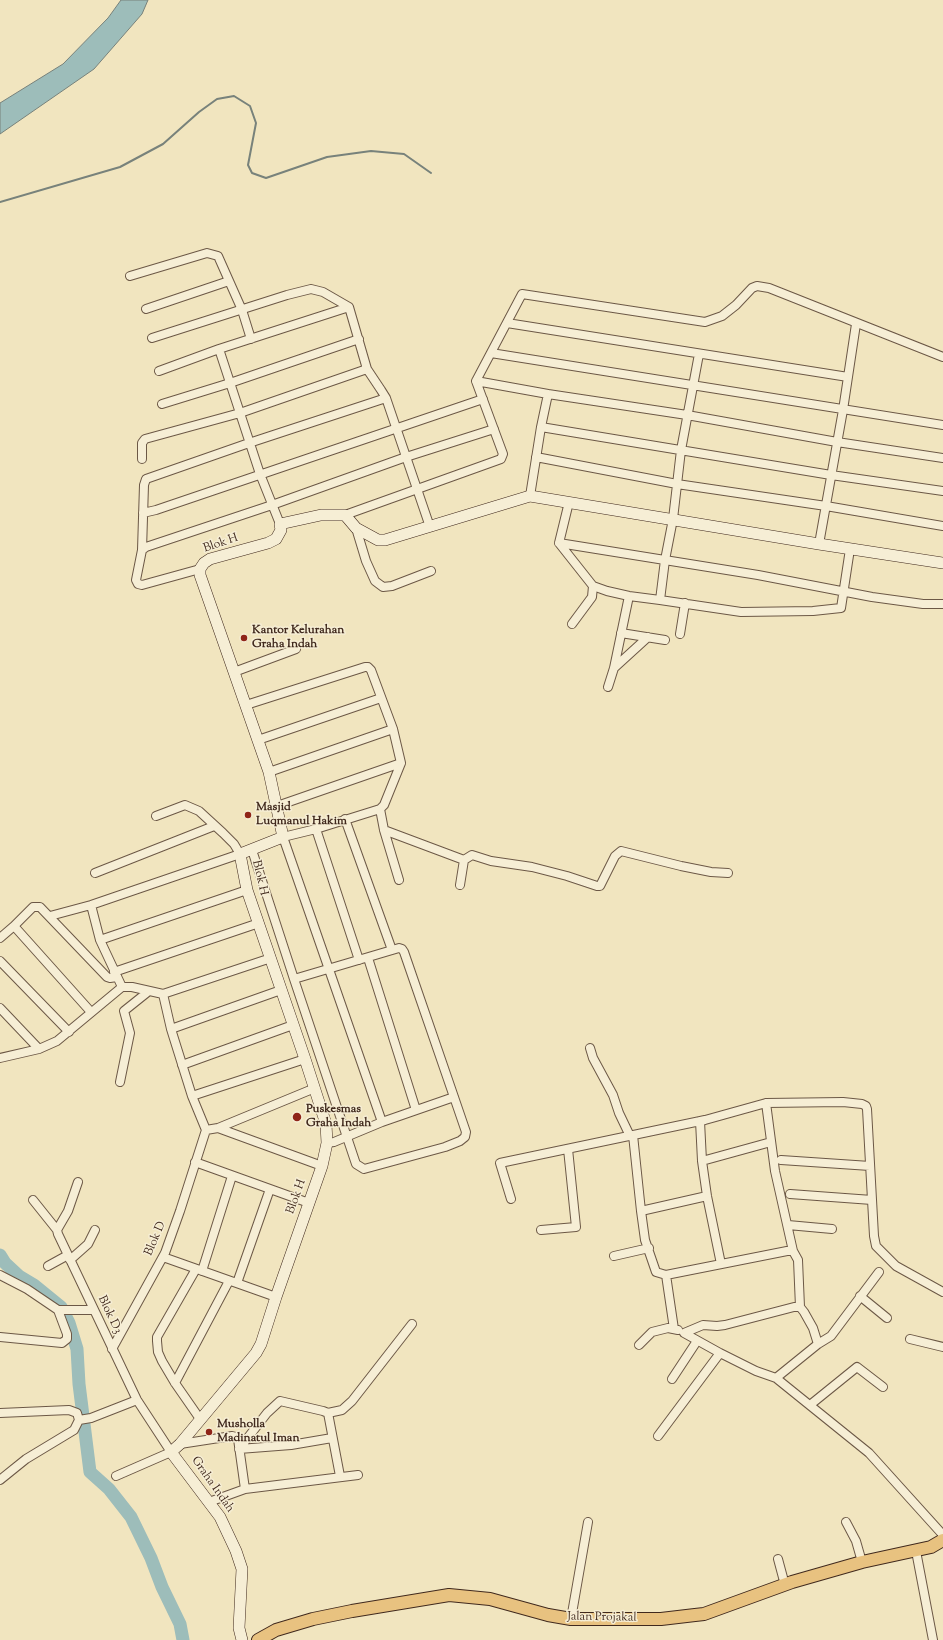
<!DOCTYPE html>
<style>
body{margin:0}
canvas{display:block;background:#f1e5bf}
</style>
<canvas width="943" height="1640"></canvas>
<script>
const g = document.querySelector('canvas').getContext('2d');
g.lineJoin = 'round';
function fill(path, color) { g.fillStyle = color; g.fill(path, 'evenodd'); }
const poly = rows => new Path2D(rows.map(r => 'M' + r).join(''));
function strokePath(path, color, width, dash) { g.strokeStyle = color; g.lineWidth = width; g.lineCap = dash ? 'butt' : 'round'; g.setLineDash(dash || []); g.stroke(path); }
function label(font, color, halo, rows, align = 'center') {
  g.font = font + ' "Sorts Mill Goudy",serif'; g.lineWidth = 3; g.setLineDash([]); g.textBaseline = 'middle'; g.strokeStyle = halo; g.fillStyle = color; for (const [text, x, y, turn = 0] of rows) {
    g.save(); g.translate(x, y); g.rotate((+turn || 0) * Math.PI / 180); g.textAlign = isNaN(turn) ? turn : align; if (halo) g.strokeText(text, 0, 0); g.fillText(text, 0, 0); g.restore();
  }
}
const water = poly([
 [121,0,148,0,142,14,94,69,0,134,0,103,63,64,108,18,121,0]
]);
fill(water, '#9dbdba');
strokePath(water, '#78827b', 1);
strokePath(poly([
 [0,202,120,167,163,144,199,112,217,99,234,96,250,106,256,123,248,165,252,173,266,178,327,157,371,151,404,154,431,173]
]), '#78827b', 2);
strokePath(poly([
 [0,1255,5,1263,19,1276,34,1285,61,1307,69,1323,77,1349,79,1384,90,1472,109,1489,131,1517,151,1558,162,1587,180,1624,183,1640]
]), '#9dbdba', 13);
const street = poly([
 [130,276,207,253,218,256,242,310,251,339],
 [146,309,229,281],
 [507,323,848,377],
 [152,338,287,295,311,289,323,292,349,307,367,369,381,390,386,398,430,527],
 [219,349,260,474,280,524],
 [491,353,943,425],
 [159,371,219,349,349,307],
 [476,381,548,394,687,415,837,442,943,458],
 [162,404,230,383,359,339],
 [541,427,831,475,943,491],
 [536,457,677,484,826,506,943,526],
 [142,459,142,443,145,439,240,413,367,369],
 [530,496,541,427,548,394],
 [569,502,559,543,758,575,872,597,923,604,943,604],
 [143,513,156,510,483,399],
 [345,515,501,459,503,454,476,381,522,294,705,322,722,316,736,305,752,288,757,286,769,288,943,357],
 [356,528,366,561,375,581,383,587,392,586,431,571],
 [559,543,593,586,607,591,629,596,660,600,665,560,673,519,681,450,699,354],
 [819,544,843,410,856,324],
 [142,550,144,485,146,479,249,443,386,398],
 [200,569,142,585,138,584,136,580,142,550,146,547,272,505,406,457,494,429],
 [660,600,741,612,813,611,841,608,850,549],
 [572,624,592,597,593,586],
 [621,633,665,640],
 [680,634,685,603],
 [614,668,648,637],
 [234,672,296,649],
 [608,687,614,668,629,596],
 [246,705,365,667,368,667,371,670,393,729,401,763,384,805,380,809,316,829,283,837,382,1122],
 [258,740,381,698],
 [269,772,393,729],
 [277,806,401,763],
 [380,809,384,830,399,880],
 [345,819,392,950],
 [316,829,359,960],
 [384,830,464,860,460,885],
 [252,850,294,979,356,1164,364,1169,445,1147,460,1141,465,1137,466,1132,454,1097,404,952,402,949,399,948,294,979],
 [464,860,472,855,491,861,532,867,567,876,597,886,600,886,615,856,621,851,681,866,711,872,728,873],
 [95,873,214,826],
 [91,905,100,940,122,987],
 [50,916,91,905,240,854,234,844,223,833,199,811,185,805,156,816],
 [14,926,33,907,40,907,107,977,110,978,117,977],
 [0,938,14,926,91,1012],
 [100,940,247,890],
 [368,958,416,1110],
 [0,961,69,1032],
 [114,972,259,923],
 [163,994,271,958],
 [0,1008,39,1049],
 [171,1029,281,990],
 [590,1048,593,1058,613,1095,619,1113,630,1136],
 [0,1058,39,1049,57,1041,122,987,132,987,163,994,171,1029,192,1096,206,1130],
 [182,1065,293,1025],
 [120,1082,130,1033,124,1011,149,991],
 [192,1096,305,1059],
 [766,1103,775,1171,793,1251],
 [700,1121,702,1161,707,1196,721,1264],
 [218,1128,322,1166],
 [206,1130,218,1128,315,1088],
 [633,1135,641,1211],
 [327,1143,334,1142,382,1122,454,1097],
 [781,1160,870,1166],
 [702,1161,771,1142],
 [195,1162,309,1203],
 [78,1182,68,1211,57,1230,58,1234,137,1400,171,1452,116,1476],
 [790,1194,872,1200],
 [707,1196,641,1211,645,1240,656,1272,666,1275,787,1251,793,1251,798,1260,800,1307],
 [511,1199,500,1163,705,1120,766,1103,843,1102,862,1104,866,1106,867,1109,874,1236,876,1246,896,1266,943,1292],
 [33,1200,57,1230],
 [788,1225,832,1229],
 [541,1230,576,1227,568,1149],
 [614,1256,649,1248],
 [163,1257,276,1297],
 [70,1260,88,1244,95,1230],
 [48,1266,68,1255],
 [196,1269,157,1337,157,1341,158,1352,162,1361,175,1383,200,1419],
 [202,1271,232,1176],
 [0,1275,27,1289,58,1310,94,1310],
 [666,1275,674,1329],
 [237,1283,270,1189],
 [860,1296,887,1318],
 [0,1337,62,1343,67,1339,67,1334,58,1310],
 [910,1339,943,1347],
 [818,1344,813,1328,804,1312,800,1307,794,1307,725,1325,717,1326,703,1325,684,1333,720,1353,756,1371,776,1378,869,1453,943,1535],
 [639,1345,652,1332,668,1328,678,1330],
 [112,1349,165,1253,180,1211,206,1130],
 [776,1378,818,1344,831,1336,879,1272],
 [672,1379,697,1341],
 [175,1383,229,1281],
 [810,1405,857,1367,883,1387],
 [0,1413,69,1410,77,1413,79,1420,91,1418,137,1400],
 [328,1413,342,1410,352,1401,412,1324],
 [658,1436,720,1353],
 [180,1444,232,1436,236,1437,238,1439,245,1489],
 [239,1449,267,1413,280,1401,323,1411,328,1413,340,1476],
 [239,1449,291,1445,332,1438],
 [0,1480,26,1459,74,1430,79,1420],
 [209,1502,245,1489,358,1475],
 [846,1522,856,1541,862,1562],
 [916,1551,933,1640],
 [778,1559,785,1585],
 [571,1619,588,1522]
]);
const secondary = poly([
 [242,1640,239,1628,242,1569,236,1551,220,1517,171,1452,180,1444,256,1353,261,1344,276,1297,322,1166,327,1143,326,1124,305,1059,247,890,240,854,283,837,269,772,200,575,200,569,204,563,210,559,268,543,276,539,281,530,280,524,321,515,345,515,356,528,378,540,385,540,530,496,819,544,943,563]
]);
const primary = poly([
 [258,1640,276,1630,313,1619,352,1611,449,1595,490,1599,548,1615,571,1619,661,1619,695,1615,704,1614,792,1582,862,1562,931,1547,943,1540]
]);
strokePath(street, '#6c5846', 10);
strokePath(secondary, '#40291d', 12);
strokePath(primary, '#40291d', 14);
strokePath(street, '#f6eed5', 8);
strokePath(secondary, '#f6eed5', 11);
strokePath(primary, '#e8c280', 12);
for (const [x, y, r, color] of [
 [244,638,4,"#8f2418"],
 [248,815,4,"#8f2418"],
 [297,1117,5,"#8f2418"],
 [209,1432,4,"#8f2418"]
]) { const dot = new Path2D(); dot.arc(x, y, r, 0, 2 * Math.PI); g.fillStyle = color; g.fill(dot); strokePath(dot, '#f6eed5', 1.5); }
label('12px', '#40291d', '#f6eed5', [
 ["Blok H",221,544,-19],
 ["Blok H",259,878,77],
 ["Blok H",297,1197,-70],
 ["Blok D",156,1239,-67],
 ["Blok D3",109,1315,65],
 ["Graha Indah",212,1485,55],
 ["Jalan Projakal",602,1618,1]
]);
label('bold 12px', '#40291d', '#f6eed5', [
 ["Kantor Kelurahan",252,631],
 ["Graha Indah",252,645],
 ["Masjid",256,808],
 ["Luqmanul Hakim",256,822],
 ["Puskesmas",306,1110],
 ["Graha Indah",306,1124],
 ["Musholla",217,1425],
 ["Madinatul Iman",217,1439]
], 'left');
</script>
